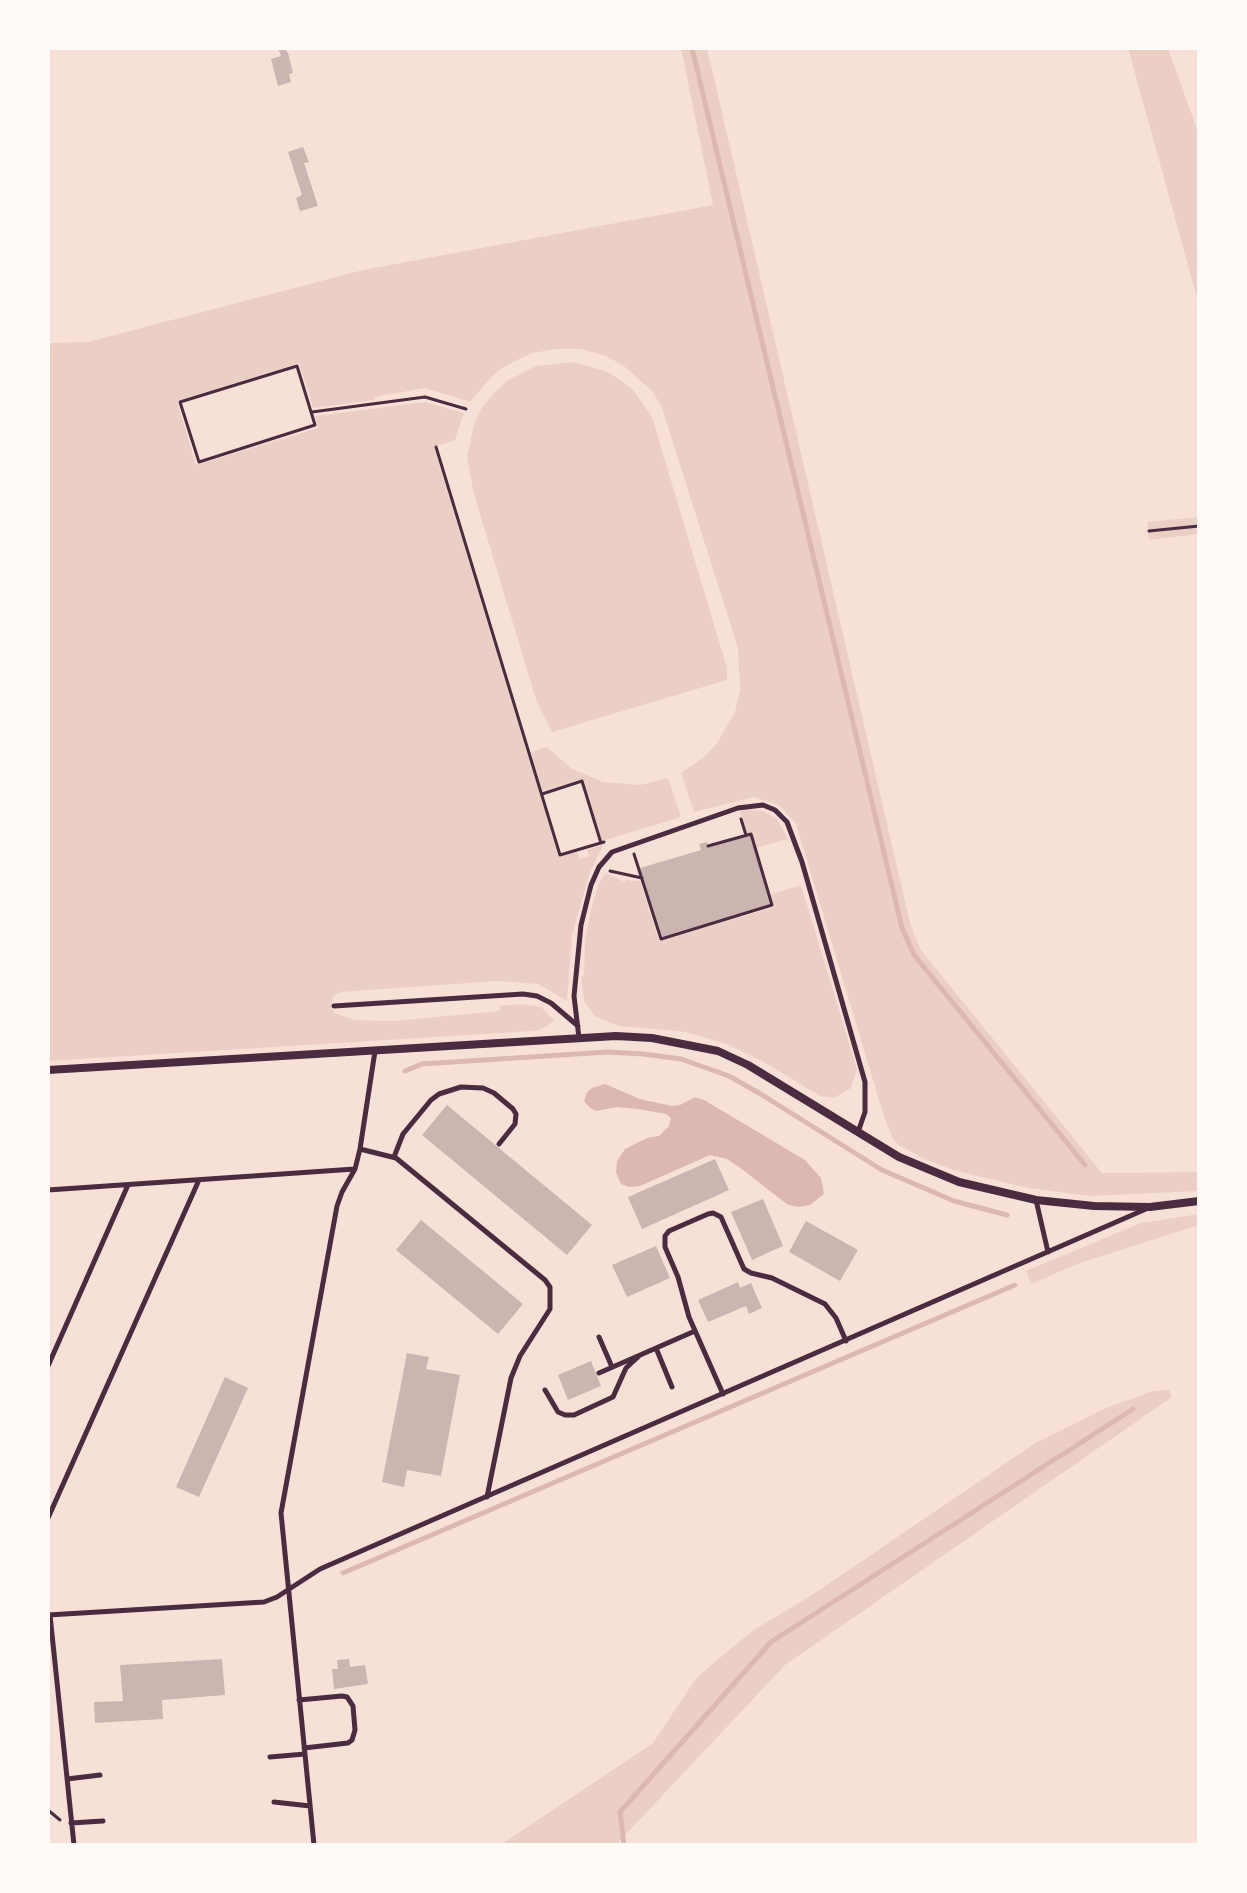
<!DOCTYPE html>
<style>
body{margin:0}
#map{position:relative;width:1247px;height:1893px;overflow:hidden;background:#f7e1d7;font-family:Arial,sans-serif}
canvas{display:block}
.frame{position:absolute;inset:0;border:50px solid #fffaf5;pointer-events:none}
</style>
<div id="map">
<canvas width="1247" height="1893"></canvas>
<div class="frame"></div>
</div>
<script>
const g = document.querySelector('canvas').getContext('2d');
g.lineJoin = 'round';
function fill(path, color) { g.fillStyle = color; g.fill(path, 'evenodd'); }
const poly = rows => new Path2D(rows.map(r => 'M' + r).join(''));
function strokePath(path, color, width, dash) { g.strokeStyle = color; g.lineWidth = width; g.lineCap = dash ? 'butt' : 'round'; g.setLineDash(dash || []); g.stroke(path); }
fill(poly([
 [681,48,707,48,910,923,920,949,1102,1173,1199,1172,1199,1191,1089,1196,1029,1188,956,1171,925,1159,900,1146,894,1140,886,1123,796,824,779,805,754,797,694,812,681,773,704,757,717,743,735,712,740,690,738,648,662,408,653,392,624,366,606,356,581,349,557,349,532,353,513,362,496,372,470,402,425,388,374,397,374,400,313,408,299,363,177,401,196,465,318,428,315,416,425,402,464,413,455,440,434,447,559,857,577,852,580,859,589,856,587,850,602,845,602,848,590,872,572,935,567,1001,538,984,498,981,341,992,333,996,331,1008,335,1013,354,1020,393,1021,500,1011,500,1006,522,1004,541,1007,555,1021,540,1030,533,1031,48,1061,48,343,88,342,363,270,713,205],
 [1128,48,1168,48,1199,135,1199,305],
 [572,362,606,371,620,380,634,391,652,417,727,668,727,680,552,732,537,703,474,494,467,458,474,424,482,407,495,392,507,381,536,366],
 [1199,517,1199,534,1149,540,1147,522],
 [547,747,572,769,603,782,640,785,668,778,681,817,602,841,584,782,578,780,542,791,531,752],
 [748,809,763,811,777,819,788,839,756,848,751,832,747,833,740,811],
 [606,873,625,882,626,880,640,881,659,941,774,907,771,894,801,885,857,1069,851,1088,834,1098,820,1096,762,1061,727,1044,686,1032,619,1026,596,1017,584,1001,581,977,584,974,585,941,591,910,599,883],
 [1199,1214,1199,1225,1080,1263,1031,1284,1026,1271,1141,1223],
 [1169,1390,1172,1397,785,1665,616,1845,500,1845,653,1743,697,1677,752,1631,812,1595,1037,1442,1106,1408,1153,1391]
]), '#ebcfc5');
fill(poly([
 [605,1084,640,1099,672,1106,680,1105,695,1097,704,1100,805,1160,821,1178,824,1194,810,1205,799,1207,788,1205,739,1167,727,1159,710,1155,640,1186,629,1187,621,1184,616,1173,617,1161,625,1149,647,1138,659,1136,669,1126,671,1118,666,1114,638,1109,617,1107,596,1111,590,1108,584,1101,587,1092,592,1088]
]), '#dcb8b0');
strokePath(poly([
 [692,48,902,928,914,955,1085,1165],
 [405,1071,422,1064,607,1052,643,1054,681,1059,729,1076,759,1093,882,1170,954,1201,1007,1215],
 [343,1573,1015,1285],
 [624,1845,620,1812,771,1642,1133,1409]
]), '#dcb8b0', 5);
fill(poly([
 [278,48,284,48,288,53,293,73,289,74,291,82,278,86,271,59,281,56],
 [303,147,309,162,304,163,318,206,300,211,296,198,302,195,288,152],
 [750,835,771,904,661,937,640,868,701,850,699,844,707,842,709,847],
 [447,1105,592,1225,567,1255,422,1135],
 [715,1159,729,1190,642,1229,628,1197],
 [763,1199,783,1246,752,1260,731,1212],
 [421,1220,523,1304,498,1334,396,1250],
 [806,1221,858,1250,840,1281,789,1252],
 [656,1246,670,1278,627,1297,612,1265],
 [738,1282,740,1288,751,1283,762,1308,749,1314,746,1306,708,1322,698,1300],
 [407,1353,429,1357,426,1369,460,1375,441,1476,407,1470,404,1487,382,1482],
 [591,1361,601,1386,568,1400,558,1375],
 [225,1377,248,1388,199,1497,176,1487],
 [222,1659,225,1695,162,1700,163,1719,95,1723,94,1702,123,1701,120,1665],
 [349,1659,350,1667,365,1665,368,1684,334,1689,332,1669,338,1669,337,1660]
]), '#ccb4b1');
strokePath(poly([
 [297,366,315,425,199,462,180,402,297,366],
 [312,412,425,397,466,409],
 [436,447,560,855,604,842],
 [1149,531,1199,526],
 [542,794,582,781,601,843],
 [741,819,746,835],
 [634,854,661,939,772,905,751,834,708,846],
 [610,871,642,878],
 [48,1810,60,1820]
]), '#4a2c40', 3);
strokePath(poly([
 [334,1006,523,994,537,996,551,1003,578,1026],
 [579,1038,574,996,581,925,591,885,599,867,612,852,738,808,763,805,775,810,787,822,802,862,865,1082,865,1112,858,1132],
 [360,1149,375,1051],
 [394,1157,403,1134,431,1100,439,1094,461,1087,483,1088,494,1093,513,1109,516,1114,515,1124,499,1144],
 [48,1190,355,1169,360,1149,396,1158,545,1280,550,1287,550,1309,520,1356,511,1378,487,1497],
 [1036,1200,1048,1252],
 [599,1337,612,1367],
 [656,1348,672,1387],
 [48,1366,128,1185],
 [599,1373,695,1331],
 [545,1390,558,1412,565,1415,574,1415,613,1397,626,1368,639,1356],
 [723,1394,689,1317,678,1277,665,1247,665,1236,669,1231,708,1214,713,1213,721,1217,744,1269,751,1273,772,1278,825,1304,836,1318,846,1341],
 [48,1518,199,1180],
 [48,1615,264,1602,277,1597,320,1569,1146,1209],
 [50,1615,74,1845],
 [299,1700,342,1696,347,1697,353,1706,355,1730,352,1740,348,1743,304,1748],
 [270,1757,305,1754],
 [67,1779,100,1775],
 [274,1802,310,1806],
 [71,1823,103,1821],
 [314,1845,281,1513,337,1206,342,1192,355,1169]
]), '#4a2c40', 5);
strokePath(poly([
 [48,1070,616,1036,652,1038,718,1051,748,1065,899,1157,959,1182,1036,1200,1094,1206,1150,1207,1199,1201]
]), '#4a2c40', 8);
</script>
